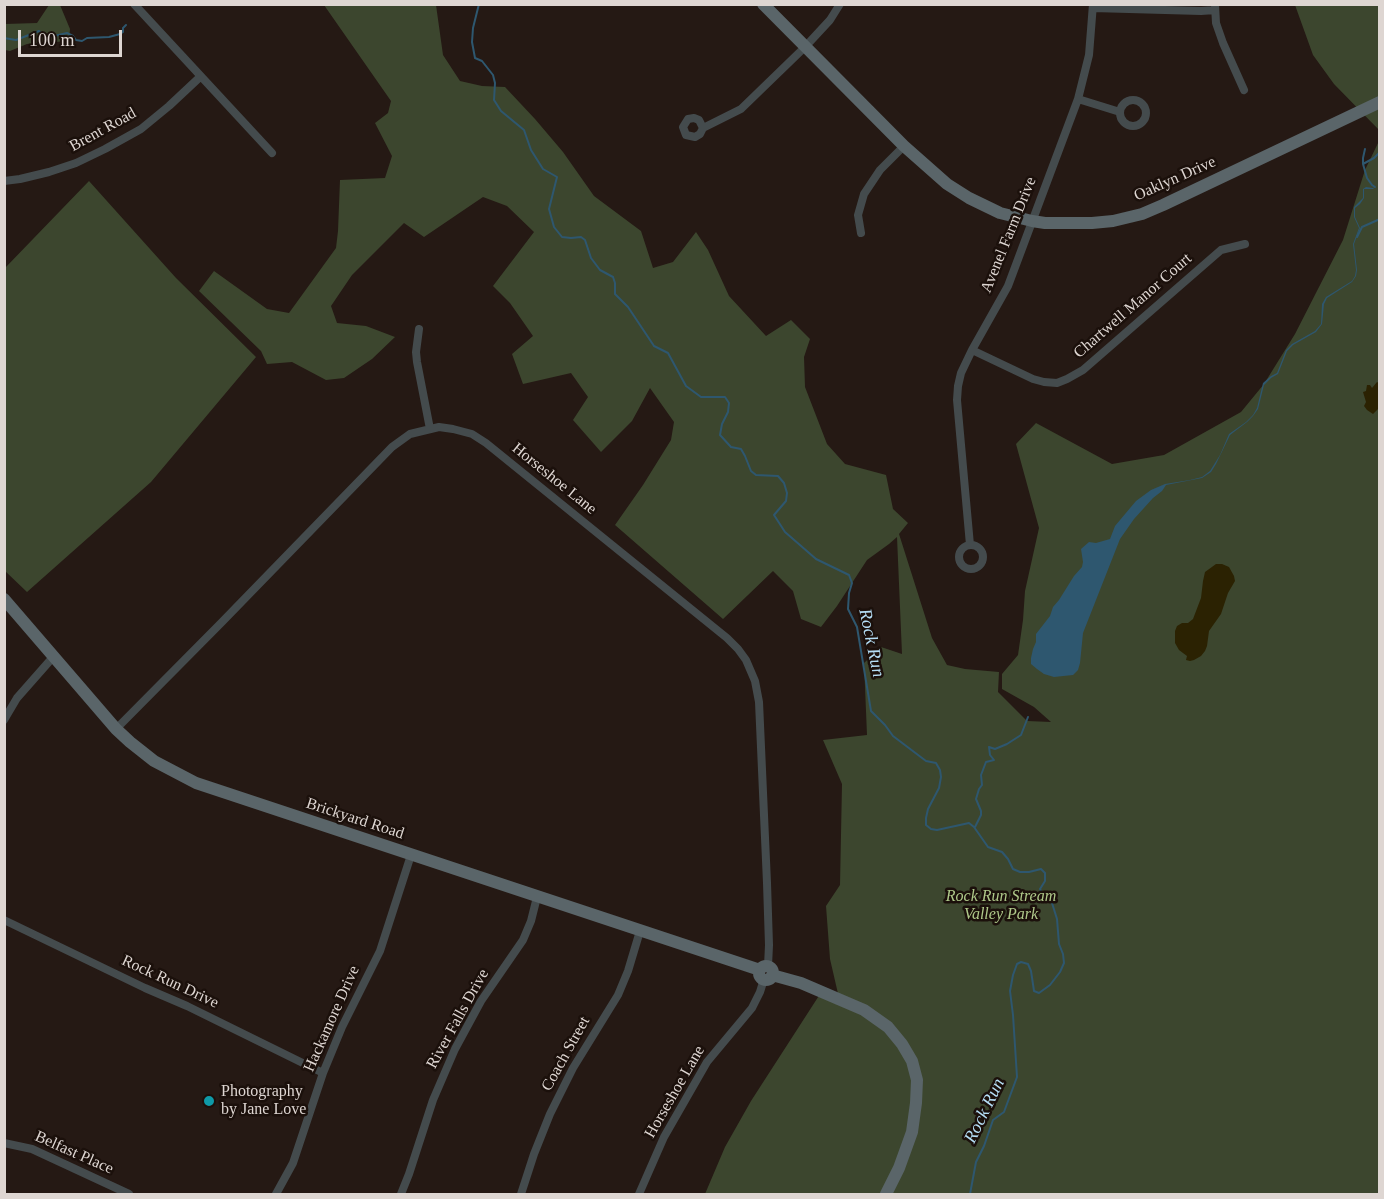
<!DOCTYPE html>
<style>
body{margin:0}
#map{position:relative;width:1384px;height:1199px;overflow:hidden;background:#251914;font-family:Georgia,serif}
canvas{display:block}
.frame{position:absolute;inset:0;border:6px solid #ded6d2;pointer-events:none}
.scale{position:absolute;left:18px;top:30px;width:104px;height:27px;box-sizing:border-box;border:3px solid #ded6d2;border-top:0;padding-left:8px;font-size:18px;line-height:21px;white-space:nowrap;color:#ded6d2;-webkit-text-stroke:4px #1b100b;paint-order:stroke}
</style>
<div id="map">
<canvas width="1384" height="1199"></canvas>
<div class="frame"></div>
<div class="scale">100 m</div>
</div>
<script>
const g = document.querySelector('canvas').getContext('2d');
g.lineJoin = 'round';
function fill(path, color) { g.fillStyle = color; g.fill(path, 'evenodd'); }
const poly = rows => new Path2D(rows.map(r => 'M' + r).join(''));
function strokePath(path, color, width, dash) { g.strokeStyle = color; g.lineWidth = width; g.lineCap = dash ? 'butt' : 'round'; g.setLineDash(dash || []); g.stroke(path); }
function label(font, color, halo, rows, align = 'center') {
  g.font = font + ' Georgia,serif'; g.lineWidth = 5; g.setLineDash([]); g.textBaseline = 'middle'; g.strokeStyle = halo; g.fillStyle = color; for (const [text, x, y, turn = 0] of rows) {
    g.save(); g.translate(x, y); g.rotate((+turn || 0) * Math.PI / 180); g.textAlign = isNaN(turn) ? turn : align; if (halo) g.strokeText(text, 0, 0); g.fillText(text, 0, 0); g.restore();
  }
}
fill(poly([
 [49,5,60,5,70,29,69,41,27,44,10,51,5,50,5,24,37,23],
 [324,5,436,5,443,55,460,81,482,86,505,87,535,119,563,152,594,196,641,231,653,268,673,262,696,232,708,250,729,296,766,336,791,320,810,339,804,357,805,387,827,444,845,464,886,475,893,509,908,523,899,534,932,638,947,665,965,669,999,672,998,692,1027,721,1051,722,1034,707,1002,689,1002,674,1018,655,1023,620,1025,591,1039,528,1016,444,1036,423,1112,464,1164,455,1241,412,1264,384,1295,334,1343,240,1365,170,1379,141,1379,1194,705,1194,725,1147,751,1101,822,991,839,998,830,959,826,906,840,885,842,784,823,740,867,735,864,663,881,647,902,654,897,537,889,544,867,560,837,606,821,627,801,619,793,591,773,571,723,619,615,525,643,485,671,440,674,422,650,388,632,421,601,452,573,420,588,397,571,373,523,384,512,354,533,336,510,303,493,286,534,232,507,206,483,197,424,237,404,223,352,275,331,306,337,323,366,326,395,337,372,359,344,378,326,380,292,362,267,364,261,351,199,291,214,271,267,309,289,313,336,248,338,231,340,180,385,178,392,156,375,123,388,113,391,101],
 [1295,5,1379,5,1379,130,1334,84,1313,55],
 [89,181,176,278,256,357,151,482,27,592,5,571,5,268]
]), '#3c462e');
fill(poly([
 [1377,382,1379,383,1378,395,1379,396,1379,408,1373,414,1367,410,1364,406,1366,402,1363,392,1366,391,1367,385,1370,385,1372,388],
 [1216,564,1222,564,1229,567,1234,576,1235,581,1228,593,1221,614,1209,631,1207,646,1205,651,1201,656,1194,660,1190,661,1186,660,1187,656,1179,650,1175,643,1175,631,1177,626,1182,623,1188,623,1193,619,1201,598,1203,581,1205,572]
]), '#2b2202');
fill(poly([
 [1366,187,1373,188,1375,187,1373,189,1364,189,1364,198,1360,204,1355,208,1355,217,1360,228,1354,244,1357,270,1356,276,1352,282,1327,298,1324,304,1322,324,1316,332,1293,345,1287,351,1278,374,1271,378,1264,385,1258,409,1253,416,1247,422,1230,435,1216,464,1211,472,1202,478,1166,485,1162,491,1153,498,1134,519,1120,539,1083,633,1080,663,1078,670,1073,675,1054,677,1044,674,1037,669,1031,664,1031,658,1033,649,1036,642,1036,634,1050,616,1053,607,1059,600,1074,576,1082,567,1083,562,1081,549,1089,542,1096,543,1110,539,1115,526,1136,501,1151,490,1165,484,1190,480,1202,477,1210,471,1220,455,1229,434,1246,422,1253,415,1257,408,1263,383,1271,376,1277,373,1286,350,1292,344,1315,331,1321,324,1322,304,1326,297,1352,281,1355,276,1356,270,1353,244,1359,228,1354,217,1354,207,1363,198,1363,189]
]), '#2e576f');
strokePath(poly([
 [479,4,473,28,472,42,475,58,482,61,493,75,495,83,494,100,501,111,524,130,531,150,543,169,557,177,549,209,554,227,562,237,571,238,581,237,585,240,591,258,600,270,613,277,615,283,615,294,628,307,654,346,668,353,686,386,701,397,725,397,729,403,728,412,722,424,720,435,731,447,741,449,745,456,751,471,756,475,778,476,784,483,787,493,786,501,774,515,785,532,816,559,849,575,852,583,849,593,848,609,857,627,871,711,885,725,893,736,926,761,936,763,940,770,941,777,939,788,928,809,926,818,926,825,931,829,937,830,969,823,974,827,988,847,1002,852,1008,859,1013,869,1020,872,1029,872,1041,869,1045,873,1045,881,1040,889,1044,896,1052,903,1057,919,1059,944,1063,954,1064,963,1060,972,1050,985,1039,993,1034,991,1031,971,1028,964,1021,962,1017,964,1013,975,1010,991,1013,1015,1017,1077,1004,1112,993,1120,984,1146,976,1162,970,1194],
 [4,38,16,40,39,31,44,36,54,36,67,33,73,36,76,40,82,41,87,38,109,37,120,34,123,32,123,28,126,25],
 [1363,164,1363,158,1365,149],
 [1375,187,1372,185,1367,178,1363,164,1374,158,1380,152],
 [1357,237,1362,227,1380,219],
 [975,827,981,815,981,811,976,799,979,789,982,785,981,775,986,762,994,760,990,755,989,747,995,749,1007,744,1021,735,1028,717]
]), '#2e576f', 2);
strokePath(poly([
 [134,4,272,153],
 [1215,5,1216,23,1223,43,1244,90],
 [1093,8,1201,11,1215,10],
 [1078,99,1120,112],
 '1120 113a13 13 0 1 1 26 0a13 13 0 1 1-26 0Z',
 [703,128,699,120,694,118,688,119,683,127,686,135,695,137,700,134,703,128,741,109,805,47,830,20,840,4],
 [4,181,20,179,49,172,76,163,105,149,141,129,169,106,200,77],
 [861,233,858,215,864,194,880,170,904,146],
 [419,329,416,352,417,362,430,429],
 [972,350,1033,379,1044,382,1057,383,1067,379,1083,370,1221,250,1245,244],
 [970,545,957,400,958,386,961,373,972,350,1008,286,1078,99,1089,55,1093,4],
 '959 557a12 12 0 1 1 24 0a12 12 0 1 1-24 0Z',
 [4,720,17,698,54,656],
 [116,729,222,622,392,447,410,434,439,427,453,429,472,434,486,443,727,638,738,649,746,660,755,681,759,702,767,883,769,945,768,966],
 [4,920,145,988,187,1006,323,1073],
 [4,1143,32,1149,129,1194],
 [276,1194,293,1163,323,1073,342,1027,380,951,411,855],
 [401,1194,409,1174,433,1100,455,1049,481,1001,523,940,531,921,537,897],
 [521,1194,534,1154,550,1114,573,1068,618,995,628,971,640,931],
 [639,1194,664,1137,707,1062,752,1008,760,992,764,979]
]), '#444b4d', 8);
strokePath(poly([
 [763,4,904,146,947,184,969,198,1000,213,1032,221,1045,223,1092,223,1113,221,1142,214,1163,205,1380,102],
 [4,599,116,729,130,742,154,761,196,783,760,970],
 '759 973a7 7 0 1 1 14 0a7 7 0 1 1-14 0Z',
 [772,975,801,983,864,1010,888,1027,902,1044,912,1061,917,1080,916,1103,912,1132,899,1168,886,1194]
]), '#5a6569', 12);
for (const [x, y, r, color] of [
 [209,1101,6,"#0f9aa8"]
]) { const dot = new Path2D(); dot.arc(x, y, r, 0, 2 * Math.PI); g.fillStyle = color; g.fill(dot); strokePath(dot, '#1b100b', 2); }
label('16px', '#ded6d2', '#1b100b', [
 ["Brent Road",103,130,-29],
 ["Oaklyn Drive",1175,179,-24],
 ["Avenel Farm Drive",1009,235,-68],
 ["Chartwell Manor Court",1133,306,-41],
 ["Horseshoe Lane",554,479,39],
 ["Brickyard Road",355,819,18],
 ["Rock Run Drive",170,982,25],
 ["Hackamore Drive",332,1019,-66],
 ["River Falls Drive",458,1019,-61],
 ["Coach Street",566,1054,-61],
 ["Horseshoe Lane",675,1092,-60],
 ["Belfast Place",74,1153,24]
]);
label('italic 16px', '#afc98a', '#1b100b', [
 ["Rock Run Stream",1001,897],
 ["Valley Park",1001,915]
]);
label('16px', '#ded6d2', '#1b100b', [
 ["Photography",221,1092],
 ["by Jane Love",221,1110]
], 'left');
label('italic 18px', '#b5ddf5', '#1b100b', [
 ["Rock Run",871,643,78],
 ["Rock Run",985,1111,-64]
]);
</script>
